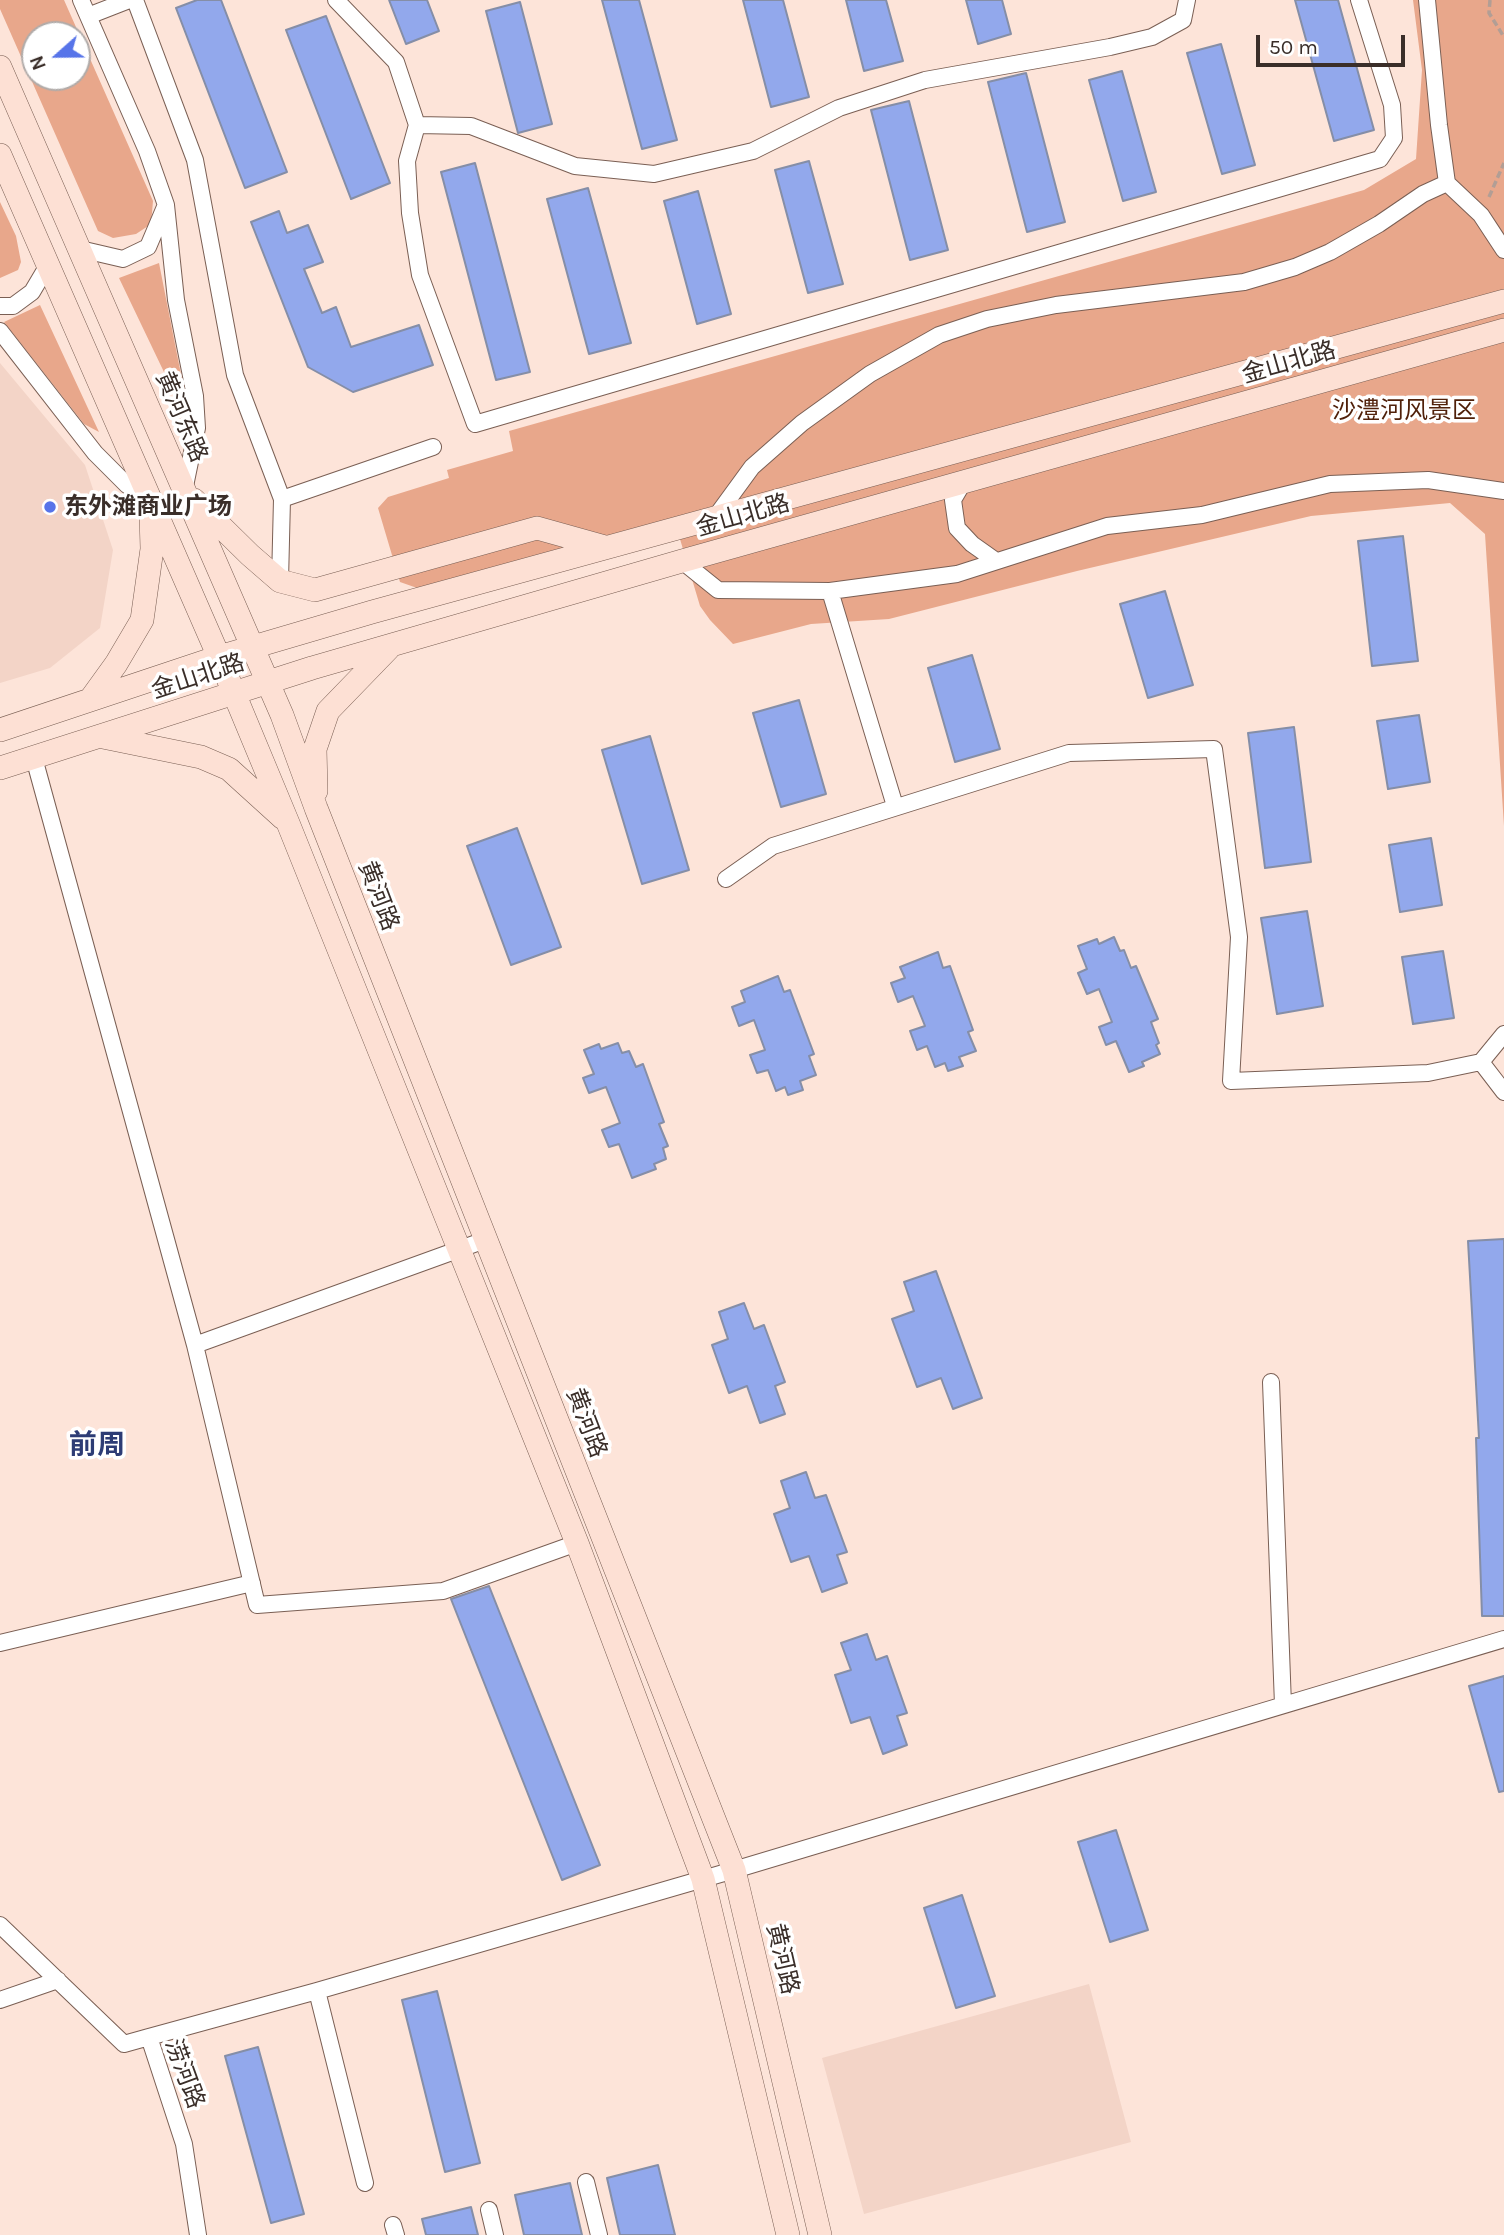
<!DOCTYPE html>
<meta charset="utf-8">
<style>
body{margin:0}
#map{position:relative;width:1504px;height:2235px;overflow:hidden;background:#fde4d9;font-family:Karla,sans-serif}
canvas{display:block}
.north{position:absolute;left:21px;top:21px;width:70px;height:70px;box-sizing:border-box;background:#fff;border:2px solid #b0aba9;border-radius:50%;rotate:249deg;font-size:19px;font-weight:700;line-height:28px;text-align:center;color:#3a2e29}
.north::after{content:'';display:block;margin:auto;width:24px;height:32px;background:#5774e9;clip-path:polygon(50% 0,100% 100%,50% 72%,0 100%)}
.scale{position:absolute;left:1256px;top:35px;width:149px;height:32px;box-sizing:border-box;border:4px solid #3a2e29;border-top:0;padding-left:9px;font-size:21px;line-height:24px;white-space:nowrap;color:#3a2e29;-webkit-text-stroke:5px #fff;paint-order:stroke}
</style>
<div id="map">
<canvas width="1504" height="2235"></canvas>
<div class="north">N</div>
<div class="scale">50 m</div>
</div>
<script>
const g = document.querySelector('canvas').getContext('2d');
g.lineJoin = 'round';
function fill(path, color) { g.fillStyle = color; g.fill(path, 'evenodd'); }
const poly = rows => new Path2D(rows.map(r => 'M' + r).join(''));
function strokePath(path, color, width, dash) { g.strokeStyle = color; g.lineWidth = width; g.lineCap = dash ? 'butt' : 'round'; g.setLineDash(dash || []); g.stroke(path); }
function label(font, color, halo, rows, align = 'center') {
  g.font = font + ' Karla,"Noto Sans SC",sans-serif'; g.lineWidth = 7; g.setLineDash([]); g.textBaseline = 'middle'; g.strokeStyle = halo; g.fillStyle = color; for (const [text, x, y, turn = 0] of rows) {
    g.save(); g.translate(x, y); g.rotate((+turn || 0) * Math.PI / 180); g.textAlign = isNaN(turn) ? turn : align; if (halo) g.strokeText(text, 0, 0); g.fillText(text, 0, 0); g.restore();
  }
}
fill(poly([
 [0,363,85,465,113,550,100,628,50,668,0,683],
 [1089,1984,1131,2142,864,2214,822,2058]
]), '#f3d4c7');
fill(poly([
 [0,0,64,0,153,201,151,224,136,234,113,238,98,231,0,9],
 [35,35,77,35,77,77,35,77],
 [1413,0,1504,0,1504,826,1485,534,1450,503,1311,516,1077,571,889,619,811,624,733,644,710,620,700,606,674,519,420,589,400,582,378,508,388,497,449,478,447,470,513,451,509,431,1364,190,1416,159,1422,70],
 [0,202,16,236,21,262,18,270,0,278],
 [159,263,187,405,185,416,119,278],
 [40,305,99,432,84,424,4,322]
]), '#e8a78b');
const building = poly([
 [197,0,221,0,287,172,245,188,176,8,197,0],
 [389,0,427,0,439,31,406,44,389,0],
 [602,0,639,0,677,140,642,149,602,0],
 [743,0,783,0,809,97,771,107,743,0],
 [846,0,886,0,903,61,864,71,846,0],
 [966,0,1002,0,1011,34,978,44,966,0],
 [1295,0,1338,0,1374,130,1334,141,1295,0],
 [520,2,552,124,518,133,486,11,520,2],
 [326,16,390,183,351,199,286,30,326,16],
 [1221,44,1255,165,1222,174,1187,53,1221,44],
 [1122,71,1156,192,1123,201,1089,80,1122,71],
 [1026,73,1065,222,1027,232,988,82,1026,73],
 [909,101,948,250,910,260,871,110,909,101],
 [809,161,843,284,808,293,775,170,809,161],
 [475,163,530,372,496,380,441,172,475,163],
 [588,188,631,343,589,354,547,199,588,188],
 [698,191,731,314,697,324,664,201,698,191],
 [279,211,287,233,308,225,323,262,304,269,322,313,336,307,351,347,419,325,433,365,353,392,308,367,251,222,279,211],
 [1403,536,1418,661,1372,666,1358,541,1403,536],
 [1165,591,1193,685,1148,698,1120,604,1165,591],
 [972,655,1000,749,955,762,928,668,972,655],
 [799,700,826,794,781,807,753,713,799,700],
 [1419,715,1430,782,1388,789,1377,721,1419,715],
 [1294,727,1311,862,1265,868,1248,733,1294,727],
 [650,736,689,870,642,884,602,750,650,736],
 [517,828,561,947,511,965,467,846,517,828],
 [1431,838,1442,905,1400,912,1389,845,1431,838],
 [1307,911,1323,1006,1277,1014,1261,918,1307,911],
 [1114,937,1120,951,1124,950,1131,968,1136,966,1158,1019,1151,1022,1159,1043,1156,1045,1160,1054,1142,1062,1144,1066,1129,1072,1116,1041,1106,1045,1099,1027,1112,1022,1099,989,1087,994,1078,973,1087,969,1078,946,1097,939,1099,944,1114,937],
 [1443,951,1454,1018,1413,1024,1402,957,1443,951],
 [938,952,943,968,950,966,973,1030,968,1032,976,1051,959,1057,963,1066,948,1071,945,1063,935,1067,927,1046,917,1050,910,1031,925,1026,913,996,898,1002,891,983,905,978,900,967,938,952],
 [778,976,784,992,790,990,814,1054,809,1056,816,1075,800,1081,803,1090,788,1095,785,1087,776,1091,768,1070,757,1073,750,1055,765,1050,754,1020,739,1026,732,1007,745,1002,741,991,778,976],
 [618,1043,622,1053,629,1051,636,1067,643,1064,664,1122,659,1124,668,1146,663,1148,666,1159,654,1164,656,1169,632,1178,619,1144,609,1147,602,1130,620,1123,606,1087,589,1093,583,1078,594,1074,584,1050,599,1044,601,1049,618,1043],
 [1504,1239,1504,1616,1482,1616,1476,1438,1479,1438,1468,1241,1504,1239],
 [936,1271,982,1398,953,1409,941,1378,917,1387,892,1319,914,1311,904,1282,936,1271],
 [744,1303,754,1329,764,1325,785,1382,775,1386,785,1414,760,1423,747,1386,729,1393,712,1345,728,1339,719,1312,744,1303],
 [806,1472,815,1498,826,1495,847,1552,837,1555,847,1583,822,1592,809,1556,791,1562,774,1514,790,1508,781,1481,806,1472],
 [489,1586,600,1865,562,1880,451,1599,489,1586],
 [867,1634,876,1660,887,1656,907,1713,897,1716,907,1745,883,1754,870,1717,851,1723,835,1675,851,1670,841,1643,867,1634],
 [1504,1676,1504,1791,1499,1792,1469,1686,1504,1676],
 [1116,1830,1148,1930,1110,1942,1078,1842,1116,1830],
 [962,1895,995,1996,956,2008,924,1908,962,1895],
 [437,1991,480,2163,445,2172,402,2000,437,1991],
 [258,2047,304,2214,271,2223,225,2056,258,2047],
 [658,2165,675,2235,620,2235,607,2178,658,2165],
 [570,2183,582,2235,524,2235,515,2195,570,2183],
 [471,2207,478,2235,426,2235,422,2219,471,2207]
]);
fill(building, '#92a8ec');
strokePath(building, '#858ea7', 2);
const minor = poly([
 [81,0,147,151,166,205,176,300,195,396,197,428,184,491],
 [135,0,195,160,235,375,282,499,280,581],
 [336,0,396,62,417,125,407,161,410,213,420,275,475,424,1380,159,1394,138,1392,105,1359,0],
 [88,16,129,0],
 [417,125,471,126,575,166,654,174,753,151,839,108,925,80,1110,47,1152,37,1183,20,1187,0],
 [1447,183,1481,215,1504,250],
 [80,249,123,259,148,247,165,207],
 [0,306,13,306,32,292,48,265],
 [0,331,95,453,127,485,150,500],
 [963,483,953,500,957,528,972,544,996,561],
 [282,499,433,447],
 [714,519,752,467,802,423,870,374,939,335,987,319,1056,305,1244,282,1295,267,1330,252,1379,224,1423,194,1447,183,1439,125,1427,0],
 [682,561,718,590,830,591,957,574,1107,526,1202,515,1330,484,1428,480,1504,491],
 [830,591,895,806],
 [34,758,195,1345,257,1605,443,1591,577,1543],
 [726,879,773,846,1069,753,1214,749,1239,937,1231,1081,1428,1073,1481,1062,1504,1034],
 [1481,1062,1504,1092],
 [195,1345,485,1240],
 [1271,1382,1283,1705],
 [0,1643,252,1583],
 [0,1925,124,2044,149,2037,184,2144,198,2235],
 [317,1991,365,2183],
 [0,2000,58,1980],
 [149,2037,317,1991,734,1870,1504,1639],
 [586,2182,599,2235],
 [489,2210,495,2235],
 [393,2225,396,2235]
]);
const secondary = poly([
 [0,67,282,715,316,808,734,1870,820,2235],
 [0,155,219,657,288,823,577,1543,703,1879,788,2235],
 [194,500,250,555,280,581,315,590,537,528,605,547],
 [90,700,116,664,142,620,152,549,151,514],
 [0,730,219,657,372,612,1504,301],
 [103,737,201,757,229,769,283,818],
 [0,768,312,668,682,561,1504,330],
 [316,791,315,749,328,711,388,649]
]);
strokePath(minor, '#7a5f54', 18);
strokePath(secondary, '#7a5f54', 24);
strokePath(poly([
 [1490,0,1489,13,1504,37],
 [1489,197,1504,163]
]), '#b29e95', 3.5, [7, 3.5]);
strokePath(minor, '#fff', 16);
strokePath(secondary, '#fde0d4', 23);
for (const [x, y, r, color] of [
 [50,507,7,"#5774e9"]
]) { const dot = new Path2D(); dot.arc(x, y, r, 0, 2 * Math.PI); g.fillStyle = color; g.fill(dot); strokePath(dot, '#fff', 2.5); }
label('24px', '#3a2e29', '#fff', [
 ["金山北路",1289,363,-16],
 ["黄河东路",181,417,67],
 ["金山北路",743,516,-16],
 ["金山北路",198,677,-18],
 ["黄河路",378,896,69],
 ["黄河路",586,1423,69],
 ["黄河路",782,1959,77],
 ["涝河路",184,2074,70]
]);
label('24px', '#502009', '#fff', [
 ["沙澧河风景区",1404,411]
]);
label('bold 24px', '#3a2e29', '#fff', [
 ["东外滩商业广场",64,507]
], 'left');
label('bold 28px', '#2d3c75', '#fff', [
 ["前周",97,1446]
]);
</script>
